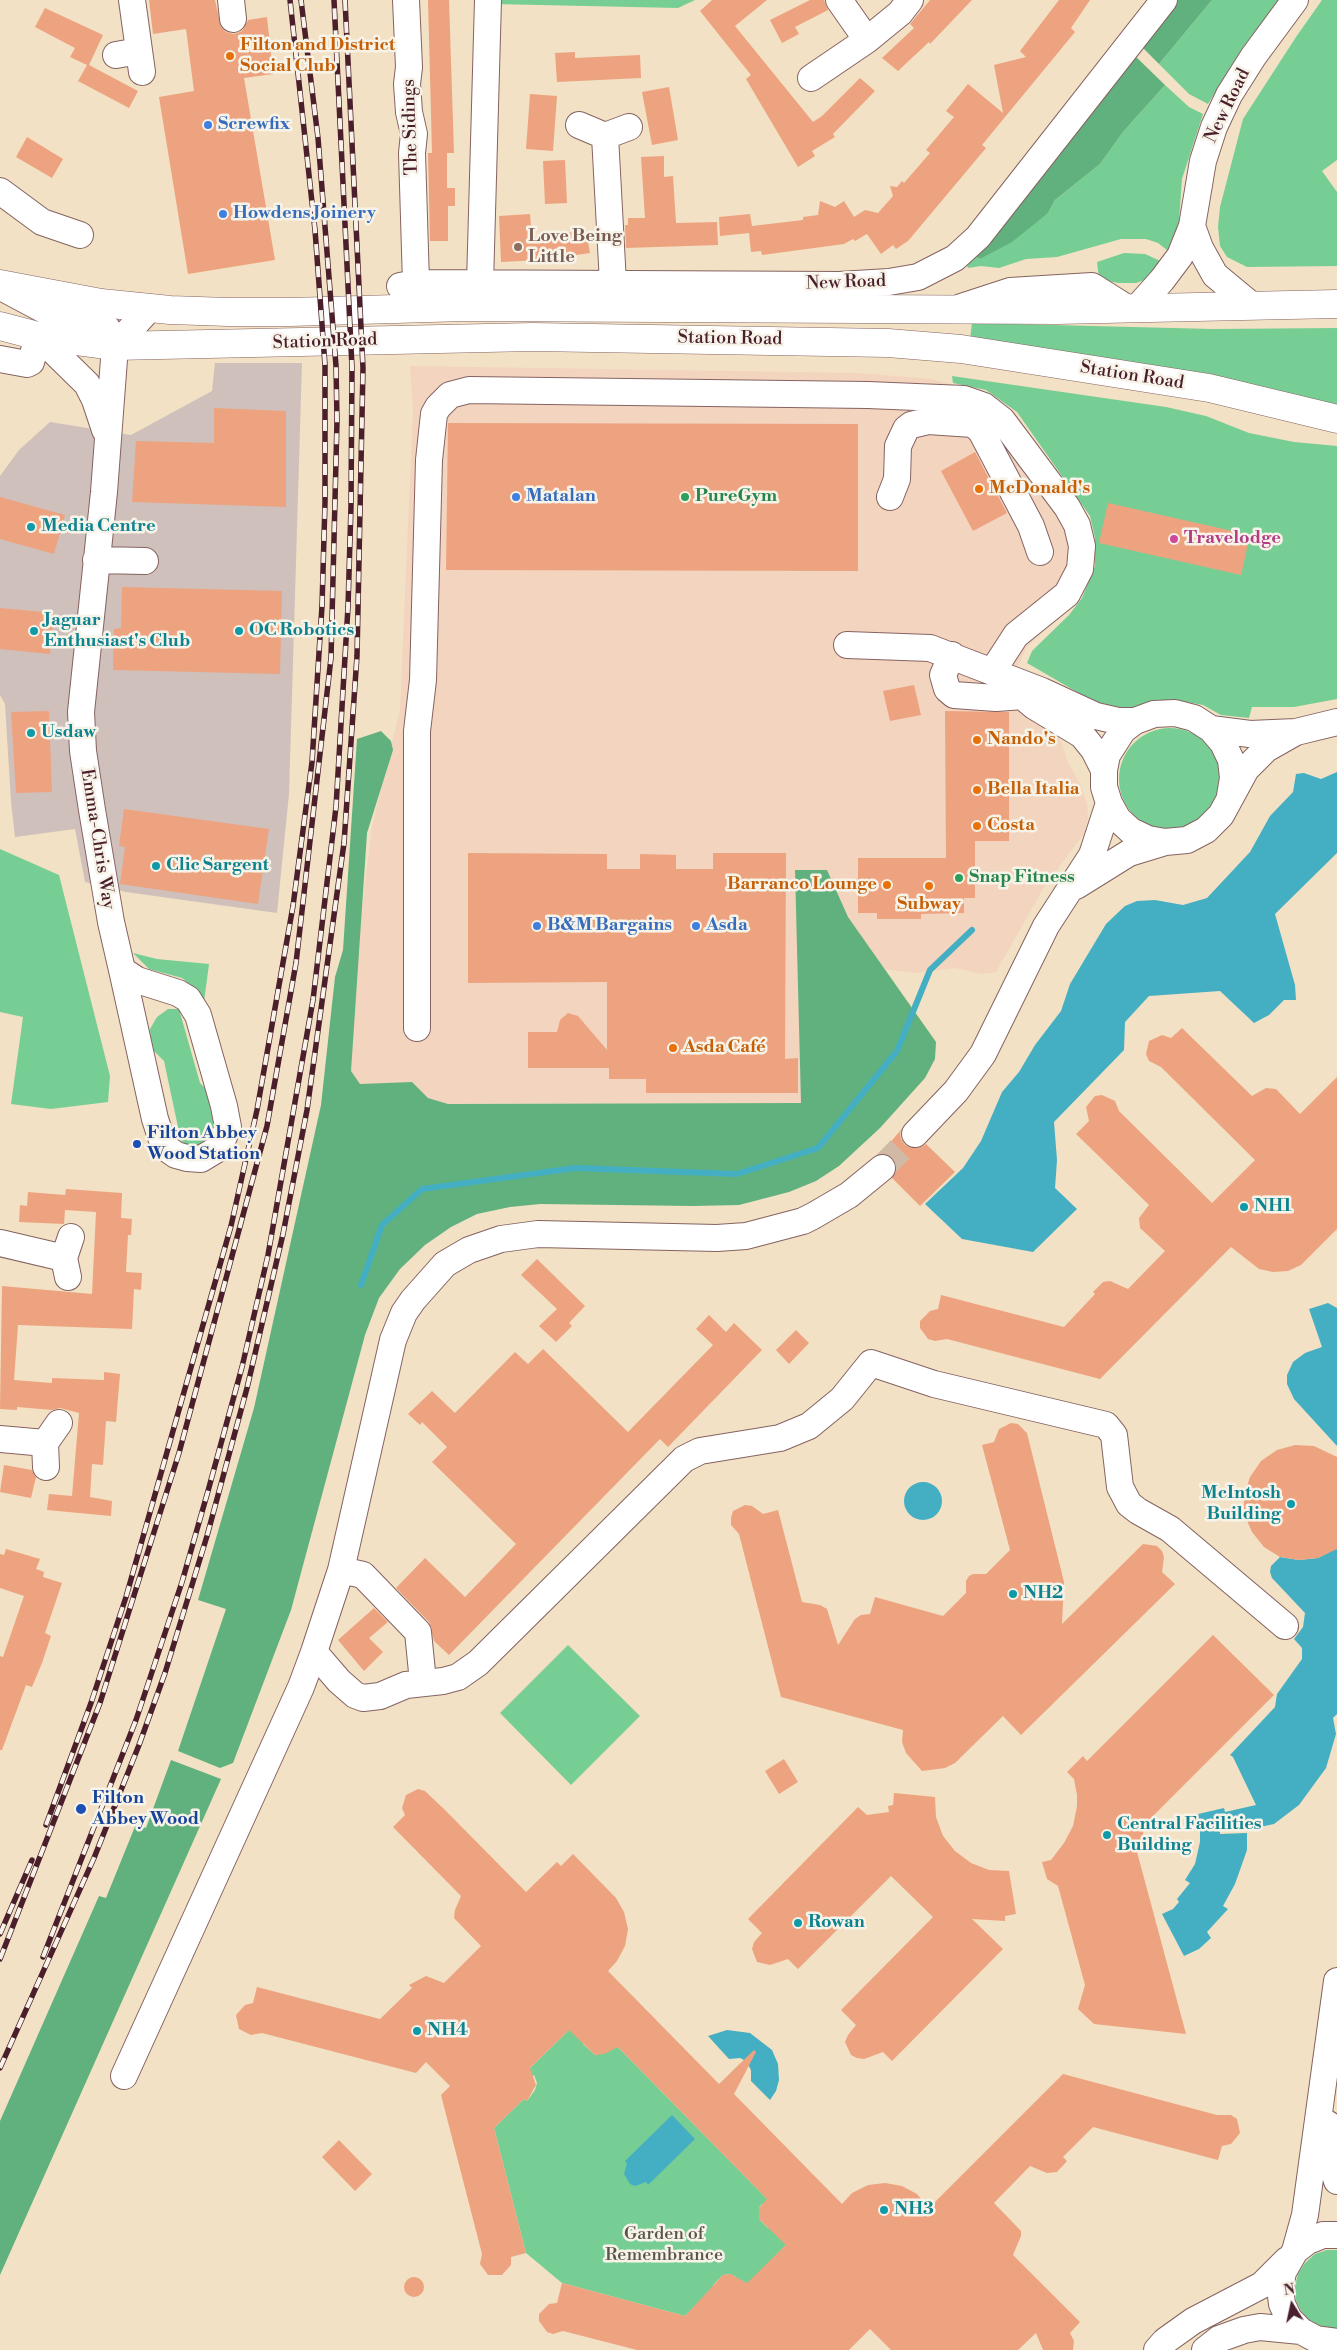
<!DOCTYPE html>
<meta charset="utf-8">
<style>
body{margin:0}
#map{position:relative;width:1337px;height:2350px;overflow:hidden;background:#f2e1c4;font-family:"Libre Bodoni",serif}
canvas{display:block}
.north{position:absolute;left:1267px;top:2280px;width:50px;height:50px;-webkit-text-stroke:4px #f7f3e8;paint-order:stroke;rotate:350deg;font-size:14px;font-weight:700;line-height:20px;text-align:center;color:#4a1f2b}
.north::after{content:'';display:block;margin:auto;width:18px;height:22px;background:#4a1f2b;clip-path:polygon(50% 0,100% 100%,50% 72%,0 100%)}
</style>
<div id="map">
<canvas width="1337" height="2350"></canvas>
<div class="north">N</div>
</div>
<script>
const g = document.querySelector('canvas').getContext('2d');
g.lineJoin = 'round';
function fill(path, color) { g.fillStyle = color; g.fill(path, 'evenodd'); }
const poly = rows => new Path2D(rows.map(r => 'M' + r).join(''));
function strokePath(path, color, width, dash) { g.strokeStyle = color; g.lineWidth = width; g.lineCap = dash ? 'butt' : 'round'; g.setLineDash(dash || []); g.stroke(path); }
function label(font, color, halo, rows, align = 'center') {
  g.font = font + ' "Libre Bodoni",serif'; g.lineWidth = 5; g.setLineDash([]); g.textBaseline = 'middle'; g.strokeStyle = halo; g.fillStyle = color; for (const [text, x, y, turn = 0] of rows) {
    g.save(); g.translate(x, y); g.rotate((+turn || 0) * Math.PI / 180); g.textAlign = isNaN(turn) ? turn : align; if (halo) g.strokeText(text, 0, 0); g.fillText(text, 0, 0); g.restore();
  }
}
fill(poly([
 [410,366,859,373,931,379,989,394,1018,417,1085,519,1065,611,1027,647,1018,666,1062,744,1067,760,1080,784,1087,803,1088,818,1084,833,1043,889,996,972,982,974,955,968,914,973,884,969,801,1103,381,1104,341,1078,372,827,400,710,413,410]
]), '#f3d4bf');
fill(poly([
 [215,363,302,363,289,794,277,913,126,892,85,882,75,829,15,837,11,802,5,704,0,695,0,476,19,450,50,422,131,435,212,391]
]), '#cfc0bb');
fill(poly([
 [494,0,695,0,678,8,494,4],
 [1212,0,1279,0,1241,50,1208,104,1189,94,1159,64],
 [1322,0,1337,0,1337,160,1322,171,1337,192,1337,266,1247,267,1227,257,1220,246,1218,227,1220,207,1243,119,1296,37],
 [1165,85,1189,107,1203,114,1182,179,1178,235,1172,254,1158,243,1146,239,1121,239,1057,257,1026,259,999,268,981,266,968,268,967,265,976,257,980,259,1048,213,1055,200,1100,164,1123,132],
 [1124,253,1145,254,1167,264,1147,279,1136,283,1118,283,1099,279,1097,262],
 [972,323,1213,329,1337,328,1337,408,970,339],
 [952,376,1166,407,1206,416,1249,433,1294,442,1337,446,1337,699,1294,707,1252,707,1249,718,1221,715,1203,705,1176,700,1156,701,1128,709,1108,710,1027,663,1032,651,1069,615,1082,598,1095,566,1095,538,1090,516,1017,412,986,390,953,383],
 '1119 779a51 51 0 1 1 102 0a51 51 0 1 1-102 0Z',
 [0,849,59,875,110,1076,108,1102,51,1109,11,1104,23,1017,0,1012],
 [133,953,157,959,209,964,204,1002,192,986,182,978,149,969],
 [168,1009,179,1009,200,1083,216,1099,221,1128,202,1149,189,1146,181,1141,164,1061,151,1048,150,1029,157,1017],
 [568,1645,640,1716,571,1785,500,1713],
 [572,2027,586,2041,583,2044,595,2055,608,2052,606,2035,775,2207,762,2204,759,2208,759,2219,768,2228,771,2226,788,2243,738,2293,736,2277,730,2274,723,2275,713,2285,717,2290,708,2293,685,2316,562,2283,526,2253,494,2128,524,2099,527,2101,535,2090,537,2083,534,2075,526,2083,520,2078],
 [1327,2250,1337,2250,1337,2329,1322,2327,1310,2321,1301,2311,1296,2300,1295,2286,1298,2274,1305,2263,1315,2254]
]), '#77ce94');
fill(poly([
 [1174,0,1212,0,1159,64,1139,44],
 [1132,53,1165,85,1123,132,1100,164,1055,200,1048,213,1012,242,980,259,976,257],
 [381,731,391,741,393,750,367,833,351,1071,360,1084,412,1082,428,1098,448,1104,801,1103,795,870,827,870,848,917,936,1042,935,1059,925,1078,880,1128,839,1166,816,1181,789,1192,739,1205,693,1206,540,1204,510,1207,477,1214,451,1227,425,1245,400,1269,379,1298,365,1335,291,1610,233,1763,220,1768,178,1751,226,1609,198,1600,254,1408,321,1105,335,977,343,950,357,739],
 [171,1760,221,1779,0,2275,0,2121,99,1896,106,1898,136,1824,146,1828]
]), '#61b17e');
fill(poly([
 [1337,772,1337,853,1275,914,1295,985,1296,1000,1284,1000,1269,1015,1254,1023,1220,991,1149,996,1125,1022,1124,1050,1054,1122,1057,1160,1055,1188,1077,1209,1033,1252,962,1239,925,1204,963,1168,981,1141,1002,1092,1019,1072,1035,1045,1061,1011,1070,984,1106,924,1125,906,1137,901,1155,900,1183,905,1207,898,1250,852,1270,816,1293,792,1296,774,1304,773,1321,779],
 [1328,1303,1337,1308,1337,1446,1294,1399,1287,1384,1287,1375,1293,1362,1305,1353,1322,1347,1309,1309],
 '904 1501a19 19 0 1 1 38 0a19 19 0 1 1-38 0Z',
 [1337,1548,1337,1714,1333,1718,1336,1734,1326,1768,1299,1805,1274,1824,1260,1827,1230,1823,1220,1830,1220,1834,1247,1833,1247,1850,1235,1884,1223,1906,1228,1909,1207,1932,1211,1938,1199,1949,1184,1956,1162,1914,1173,1909,1179,1902,1177,1899,1190,1883,1185,1880,1195,1864,1200,1842,1200,1829,1195,1828,1194,1815,1224,1808,1225,1812,1256,1805,1233,1757,1230,1755,1275,1707,1277,1694,1302,1659,1302,1648,1294,1639,1303,1627,1305,1613,1272,1578,1270,1572,1271,1566,1280,1557,1299,1560,1318,1558],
 [727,2030,750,2033,772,2050,778,2064,779,2080,776,2091,770,2100,751,2081,751,2070,746,2061,740,2058,729,2059,708,2036],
 [672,2115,695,2139,648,2185,646,2182,635,2186,630,2184,624,2174,627,2164,625,2161]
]), '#44afc2');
strokePath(poly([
 [361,1285,382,1225,422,1189,575,1168,737,1174,818,1148,897,1051,930,970,972,930]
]), '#44afc2', 6);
fill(poly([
 [149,0,215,0,221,27,226,32,234,34,242,31,248,20,267,17,273,74,244,78,275,260,188,274,159,97,194,91,186,29,153,34],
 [428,0,449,0,454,153,432,153],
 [712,0,767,0,735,26,813,122,822,116,860,78,875,91,833,134,835,137,812,151,815,156,798,167,746,79,751,75,700,11],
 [810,0,824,0,828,10,795,27,799,34,782,43,770,20],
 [930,0,972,0,930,44,929,42,898,71,882,58,914,28,910,24],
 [1059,0,1090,0,1071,28,1075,32,982,145,986,148,908,241,896,249,893,245,881,254,867,234,855,241,853,239,844,244,762,255,761,251,751,252,749,233,720,236,719,217,750,214,752,226,803,220,803,217,818,215,820,201,835,207,844,201,854,217,865,210,878,213,893,196,890,186,897,187,902,181,904,183,930,153,926,150,954,117,946,111,968,84,1003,113,994,65,1026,57,1020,51],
 [45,8,103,35,89,65,138,91,129,108,78,81,87,65,70,57,75,48,35,27],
 [575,52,575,58,640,55,641,78,557,82,555,53],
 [669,87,678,140,652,145,642,92],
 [530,94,557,96,553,151,526,149],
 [27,137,63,159,52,178,16,157],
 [428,153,447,153,447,188,455,188,455,206,448,206,448,241,430,241],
 [664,156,664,177,673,176,676,223,717,222,718,245,626,248,625,225,628,225,628,218,645,218,641,157],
 [565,160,567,203,545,204,543,161],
 [530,214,532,238,586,230,590,253,540,260,501,262,499,216],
 [214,408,286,411,286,507,132,502,136,441,214,443],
 [448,423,858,424,858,571,446,570],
 [975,452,1007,513,973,531,941,471],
 [0,497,65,515,54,554,0,539],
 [1108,503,1250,535,1241,575,1099,543],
 [122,587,282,591,280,674,113,670,114,629,121,628],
 [0,608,54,613,50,654,0,649],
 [914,685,921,715,890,721,883,691],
 [49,711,52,792,16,793,11,712],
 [945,711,1009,712,1009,841,975,841,975,898,964,898,964,913,921,914,921,919,877,919,877,913,858,913,858,858,946,858],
 [124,809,269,829,258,904,120,884,125,847,119,846],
 [468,853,607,854,607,869,640,869,640,854,676,855,676,869,713,869,713,853,786,853,785,1059,798,1058,798,1093,646,1093,646,1079,609,1079,609,1068,528,1068,528,1032,557,1032,560,1020,568,1013,578,1016,607,1050,607,982,468,983],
 [1182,1028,1252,1096,1266,1088,1276,1089,1300,1114,1337,1077,1337,1229,1301,1265,1288,1271,1273,1272,1259,1269,1231,1247,1100,1379,947,1339,935,1341,928,1339,920,1328,920,1321,930,1311,938,1309,941,1295,1064,1327,1095,1294,1093,1292,1103,1282,1110,1281,1128,1289,1165,1251,1140,1228,1139,1218,1149,1205,1076,1134,1089,1121,1086,1107,1095,1096,1102,1095,1115,1101,1119,1111,1212,1203,1255,1160,1161,1067,1149,1061,1146,1054,1149,1041,1162,1035,1171,1038],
 [900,1131,901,1139,905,1145,911,1148,919,1148,926,1144,955,1172,920,1206,892,1178,897,1166,894,1159,888,1154,881,1153],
 [66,1189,122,1193,121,1218,132,1219,131,1235,128,1235,126,1272,142,1273,141,1290,134,1289,132,1329,18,1325,14,1380,52,1383,52,1378,104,1380,104,1372,120,1374,116,1422,106,1421,103,1465,92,1464,90,1497,112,1501,111,1516,47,1510,49,1494,72,1496,79,1413,60,1408,52,1410,17,1407,17,1410,0,1409,2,1286,92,1294,96,1212,65,1210,64,1224,19,1222,20,1205,27,1206,28,1192,65,1195],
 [537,1259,585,1306,569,1323,572,1326,556,1342,539,1326,557,1309,521,1275],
 [709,1315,726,1332,734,1323,762,1350,668,1447,660,1439,449,1655,434,1641,429,1622,396,1588,425,1558,465,1597,516,1544,432,1462,447,1447,422,1422,420,1425,408,1414,432,1391,455,1413,515,1352,528,1364,543,1349,628,1432,713,1345,696,1329],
 [796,1330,809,1343,789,1364,776,1350],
 [1011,1423,1018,1424,1027,1433,1064,1582,1062,1624,1143,1544,1157,1546,1162,1551,1164,1557,1162,1572,1175,1584,1021,1735,1003,1716,955,1763,945,1768,922,1771,906,1753,902,1742,903,1730,781,1697,739,1534,731,1525,731,1518,733,1511,745,1505,752,1506,763,1514,778,1510,802,1602,820,1605,827,1609,838,1645,855,1619,861,1615,870,1614,875,1597,943,1616,966,1593,966,1581,969,1576,973,1574,986,1574,1010,1550,982,1445,994,1442,999,1429],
 [1295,1445,1314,1446,1337,1457,1337,1549,1318,1558,1299,1560,1280,1557,1264,1547,1252,1532,1244,1514,1244,1495,1250,1477,1261,1461,1277,1450],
 [4,1465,32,1470,36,1477,31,1498,0,1492],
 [6,1549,40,1559,36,1569,44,1572,43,1577,62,1583,45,1633,51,1636,42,1663,32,1687,26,1685,2,1750,0,1750,0,1656,3,1657,24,1596,0,1588,0,1554,4,1555],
 [374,1608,388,1622,369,1638,383,1652,364,1671,338,1640],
 [1213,1635,1274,1695,1144,1825,1142,1843,1137,1852,1186,2034,1094,2024,1078,2009,1085,1985,1058,1886,1047,1879,1042,1862,1051,1860,1064,1843,1073,1826,1077,1806,1077,1795,1074,1779,1067,1772,1083,1756,1087,1761],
 [784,1759,798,1782,779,1794,765,1771],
 [418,1789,425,1791,446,1811,526,1892,557,1862,561,1866,573,1854,616,1898,624,1912,628,1929,625,1946,617,1961,608,1971,719,2084,754,2050,756,2052,734,2094,842,2204,852,2193,868,2185,885,2183,902,2186,917,2194,929,2208,1063,2074,1217,2115,1231,2115,1237,2119,1240,2133,1231,2144,1222,2146,1218,2160,1093,2127,1063,2157,1067,2161,1057,2172,1047,2173,1030,2166,994,2203,1021,2231,1021,2236,1013,2255,1080,2322,1070,2333,1074,2341,1073,2350,1043,2350,1036,2333,1018,2350,891,2350,870,2329,849,2350,637,2350,563,2331,553,2334,547,2332,539,2321,539,2314,549,2304,557,2303,562,2283,685,2316,723,2275,730,2274,747,2283,786,2245,759,2219,759,2208,767,2199,618,2047,604,2054,595,2055,569,2030,530,2068,536,2085,527,2101,524,2099,494,2128,526,2253,511,2257,511,2265,502,2275,488,2275,480,2264,482,2254,441,2095,450,2086,426,2062,416,2073,262,2033,251,2035,239,2029,236,2015,245,2005,253,2003,257,1987,380,2019,412,1988,409,1985,426,1976,444,1983,481,1946,454,1918,455,1910,461,1896,393,1827,405,1815,402,1808,406,1795],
 [894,1793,935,1797,936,1817,943,1836,955,1851,971,1863,989,1870,1009,1871,1016,1914,1005,1916,1005,1921,972,1919,1003,1949,892,2061,883,2052,864,2059,857,2058,851,2055,845,2042,848,2035,856,2025,841,2010,933,1917,891,1876,798,1969,788,1959,770,1965,757,1962,752,1949,754,1942,762,1933,748,1919,858,1807,867,1815,889,1812,888,1806,893,1805],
 [339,2140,372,2174,355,2191,322,2157],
 '404 2287a10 10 0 1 1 20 0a10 10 0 1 1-20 0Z'
]), '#eda37f');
strokePath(poly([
 [882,1168,915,1134]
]), '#d0baa5', 26, [26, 13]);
const minor = poly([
 [132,0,142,72],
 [231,0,233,19],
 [406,0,409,67,407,84,409,112,414,134,412,153,416,283],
 [839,0,867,40],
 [116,55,139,51],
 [811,78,867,40,900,13,910,0],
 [579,125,605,136,629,127],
 [605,136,613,283],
 [0,191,42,222,80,235],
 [1192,226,1200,248,1215,275,1250,304],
 [480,284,488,0],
 [400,286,416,283,839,285,889,282,918,277,955,258,978,237,1164,0],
 [1,287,48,312,107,328,115,346,104,492,81,712,83,751,92,810,111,922,122,970],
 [961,307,1010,291,1092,286,1127,308],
 [1137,308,1162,280,1180,256,1192,226,1203,161,1214,127,1229,95,1253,57,1295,0],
 [115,346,149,309],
 [0,359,27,364,31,362,38,336,87,384,95,400,105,430],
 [890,497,897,479,898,446,906,429,911,425,928,421,973,424,981,431,1031,526,1040,552],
 [96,560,145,561],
 [847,645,930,648,1042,691,1096,716,1118,721,1135,721],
 [952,655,943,675,947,689,954,695,996,698,1023,696],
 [1016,691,1034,706,1082,735,1094,750,1104,770],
 [1211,729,1250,734,1296,732,1337,722],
 [1165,842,1148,839,1131,831,1118,819,1109,803,1104,787,1104,770,1107,755,1123,730,1135,721,1154,714,1175,713,1194,718,1211,729,1223,743,1231,760,1233,778,1230,796],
 [1076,886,1129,853,1165,842,1187,840,1206,830,1221,815,1246,769,1266,749,1296,732],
 [122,970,137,980,178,993,188,999,198,1015,224,1106,228,1127,219,1148,201,1159,187,1158,176,1155,166,1148,162,1140,155,1119,122,970],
 [417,1028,417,731,423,680,429,460,434,414,438,407,450,395,469,390,868,395,964,399,984,406,1002,420,1067,507,1077,525,1082,546,1080,569,1067,594,1016,635,992,672],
 [915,1134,956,1091,983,1054,1046,926,1092,855,1109,803],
 [0,1243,64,1258],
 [68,1277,64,1258,71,1237],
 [0,1439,45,1443],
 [46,1467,45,1443,59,1423],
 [341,1570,363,1575,418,1632,423,1682],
 [314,1652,339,1681,355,1695,363,1698,380,1696,406,1685,443,1681,458,1677,478,1663,684,1459,700,1451,780,1438,809,1426,842,1399,871,1363,934,1384,1106,1425,1114,1435,1120,1487,1129,1504,1138,1511,1170,1529,1285,1626],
 [124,2076,301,1687,314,1652,341,1570,393,1340,404,1313,413,1300,445,1264,469,1250,501,1239,538,1234,717,1238,746,1236,803,1221,813,1216,849,1195,882,1168],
 [1328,2124,1331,2163,1337,2181],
 [1337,2235,1323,2235,1308,2241,1295,2251,1283,2272,1280,2288,1282,2304,1289,2319,1301,2331,1316,2339,1337,2342],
 [1295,2251,1305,2215,1337,1981],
 [1157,2350,1165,2341,1193,2321,1262,2285,1287,2260],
 [1205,2350,1219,2339,1244,2330,1260,2327,1301,2331]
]);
const major = poly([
 [0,284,101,303,170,310,228,312,290,312,465,307,1057,310,1337,304],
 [0,326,38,336,115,346,533,337,888,343,961,349,1209,388,1337,419]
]);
strokePath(minor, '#856361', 28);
strokePath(major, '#856361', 29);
strokePath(minor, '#fff', 26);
strokePath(major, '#fff', 28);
const rail = poly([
 [46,1825,91,1703,126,1597,231,1226,257,1110,293,906,312,762,322,606,325,502,325,365,315,230,290,0],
 [0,1934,32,1860],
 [43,1957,136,1720,182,1582,208,1491,242,1367,268,1255,313,1000,336,807,348,607,351,506,352,367,334,0],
 [0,1959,100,1703,179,1453,267,1126,296,963,331,658,337,421,336,366,318,138,301,0],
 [0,2068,94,1858,139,1745,165,1673,207,1536,247,1388,283,1234,307,1110,344,843,357,656,363,368,345,0]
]);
strokePath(rail, '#4a1f2b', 5.5);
strokePath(rail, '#f7f3e8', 4, [11]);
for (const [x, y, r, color] of [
 [230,56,5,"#e8710a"],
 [208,125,5,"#3f7fe0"],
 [223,214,5,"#3f7fe0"],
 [518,247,5,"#8d6e63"],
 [979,489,5,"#e8710a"],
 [516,497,5,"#3f7fe0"],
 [685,497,5,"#2e9e5b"],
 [31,527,5,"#0f9aa8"],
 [1174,539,5,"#d1479c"],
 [34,631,5,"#0f9aa8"],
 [239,631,5,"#0f9aa8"],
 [31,733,5,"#0f9aa8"],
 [977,740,5,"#e8710a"],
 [977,790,5,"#e8710a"],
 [977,826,5,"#e8710a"],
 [156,866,5,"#0f9aa8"],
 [959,878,5,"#2e9e5b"],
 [887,885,5,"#e8710a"],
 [929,886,5,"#e8710a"],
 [537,926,5,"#3f7fe0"],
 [696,926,5,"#3f7fe0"],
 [673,1048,5,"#e8710a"],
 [137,1144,5,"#1a4fb4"],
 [1244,1207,5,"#0f9aa8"],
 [1291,1504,5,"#0f9aa8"],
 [1013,1594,5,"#0f9aa8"],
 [81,1809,6,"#1a4fb4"],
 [1107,1835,5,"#0f9aa8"],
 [798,1923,5,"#0f9aa8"],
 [417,2031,5,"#0f9aa8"],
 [884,2210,5,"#0f9aa8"]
]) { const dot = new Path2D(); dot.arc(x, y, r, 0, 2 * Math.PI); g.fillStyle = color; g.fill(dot); strokePath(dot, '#f7f3e8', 2); }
label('bold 18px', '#c56008', '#f7f3e8', [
 ["Filton and District",240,46],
 ["Social Club",240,67],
 ["McDonald's",989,489],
 ["Nando's",987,740],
 ["Bella Italia",987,790],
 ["Costa",987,826],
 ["Barranco Lounge",877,885,"right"],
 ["Subway",929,905,"center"],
 ["Asda Café",683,1048]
], 'left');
label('18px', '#4a1f2b', '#f7f3e8', [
 ["New Road",1228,106,-64],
 ["The Sidings",411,127,-92],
 ["New Road",846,283,-2],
 ["Station Road",730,339,1],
 ["Station Road",325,342,-2],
 ["Station Road",1132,376,9],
 ["Emma-Chris Way",97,839,81]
]);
label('bold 18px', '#366cbe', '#f7f3e8', [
 ["Screwfix",218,125],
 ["Howdens Joinery",233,214],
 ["Matalan",526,497],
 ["B&M Bargains",547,926],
 ["Asda",706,926]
], 'left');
label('bold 18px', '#785e54', '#f7f3e8', [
 ["Love Being",528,237],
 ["Little",528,258]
], 'left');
label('bold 18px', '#27864d', '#f7f3e8', [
 ["PureGym",695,497],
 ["Snap Fitness",969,878]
], 'left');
label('bold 18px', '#0d838f', '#f7f3e8', [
 ["Media Centre",41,527],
 ["Jaguar",44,621],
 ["Enthusiast's Club",44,642],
 ["OC Robotics",249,631],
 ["Usdaw",41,733],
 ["Clic Sargent",166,866],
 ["NH1",1254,1207],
 ["McIntosh",1281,1494,"right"],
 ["Building",1281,1515,"right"],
 ["NH2",1023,1594],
 ["Central Facilities",1117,1825],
 ["Building",1117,1846],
 ["Rowan",808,1923],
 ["NH4",427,2031],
 ["NH3",894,2210]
], 'left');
label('bold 18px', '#b23c85', '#f7f3e8', [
 ["Travelodge",1184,539]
], 'left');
label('bold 18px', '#164399', '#f7f3e8', [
 ["Filton Abbey",147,1134],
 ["Wood Station",147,1155],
 ["Filton",92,1799],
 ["Abbey Wood",92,1820]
], 'left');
label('18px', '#58544a', '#f7f3e8', [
 ["Garden of",664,2235],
 ["Remembrance",664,2256]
]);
</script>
